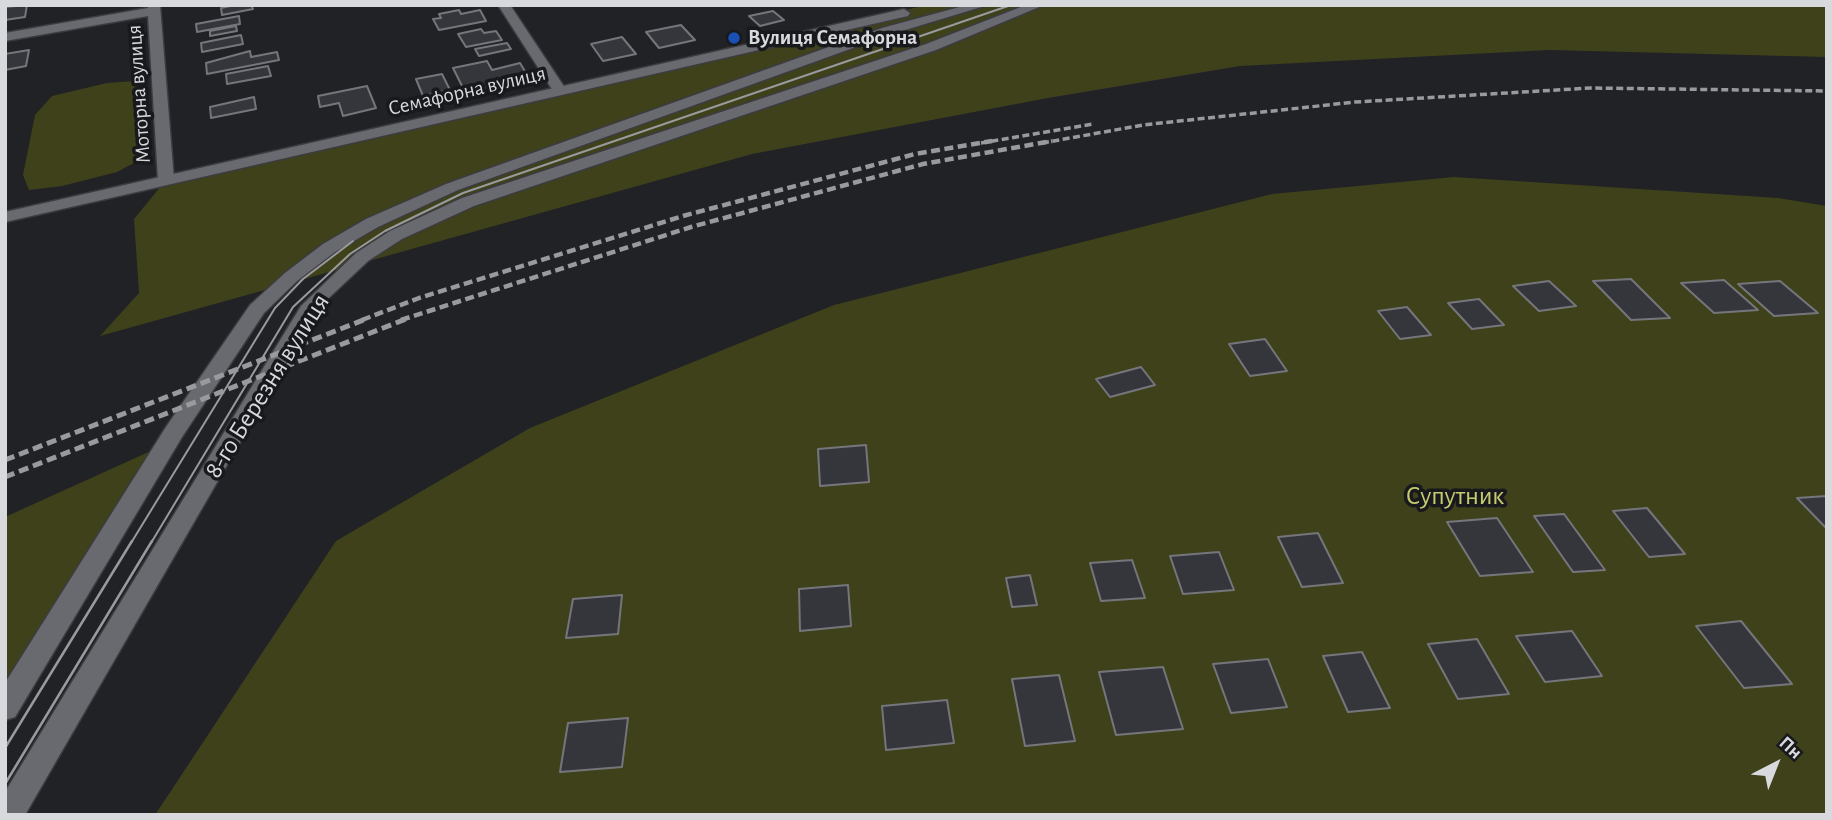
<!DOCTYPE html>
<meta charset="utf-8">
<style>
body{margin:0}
#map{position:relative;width:1832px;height:820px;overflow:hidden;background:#212226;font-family:"Alegreya Sans",sans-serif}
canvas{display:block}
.frame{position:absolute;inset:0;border:7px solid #d8d9dc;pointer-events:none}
.north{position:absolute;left:1741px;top:729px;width:70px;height:70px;-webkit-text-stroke:5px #18191d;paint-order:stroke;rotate:42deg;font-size:19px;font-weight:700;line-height:28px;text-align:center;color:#d8d9dc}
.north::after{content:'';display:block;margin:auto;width:24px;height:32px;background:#d8d9dc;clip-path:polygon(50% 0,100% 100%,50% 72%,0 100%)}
</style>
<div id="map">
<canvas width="1832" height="820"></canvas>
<div class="frame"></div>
<div class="north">Пн</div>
</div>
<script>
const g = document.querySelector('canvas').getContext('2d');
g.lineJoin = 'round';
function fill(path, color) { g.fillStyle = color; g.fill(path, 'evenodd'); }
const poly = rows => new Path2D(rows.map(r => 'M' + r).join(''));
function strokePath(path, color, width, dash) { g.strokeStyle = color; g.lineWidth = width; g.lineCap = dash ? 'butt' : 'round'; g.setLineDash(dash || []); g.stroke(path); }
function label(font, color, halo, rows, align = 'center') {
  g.font = font + ' "Alegreya Sans",sans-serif'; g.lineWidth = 7; g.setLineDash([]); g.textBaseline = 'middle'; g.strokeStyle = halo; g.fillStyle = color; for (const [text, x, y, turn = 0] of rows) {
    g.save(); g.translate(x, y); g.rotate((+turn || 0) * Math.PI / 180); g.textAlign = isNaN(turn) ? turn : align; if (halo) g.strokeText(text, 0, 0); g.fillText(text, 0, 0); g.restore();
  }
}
fill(poly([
 [927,5,1827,5,1827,57,1549,50,1240,66,1048,98,752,154,100,336,139,293,134,219,166,180],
 [135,81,140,93,145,157,117,172,62,186,29,190,23,175,35,115,52,96,107,83],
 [1454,177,1778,198,1827,206,1827,815,155,815,336,541,530,428,834,305,1272,194],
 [153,450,5,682,5,517]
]), '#3f411b');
const building = poly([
 [27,5,25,17,5,20,5,7,27,5],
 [235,5,251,5,253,9,222,15,221,8,235,5],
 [459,10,461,14,480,10,486,21,439,30,433,19,441,18,439,14,459,10],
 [773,11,784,20,760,26,749,16,773,11],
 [239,16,240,24,197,32,196,24,239,16],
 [681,25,695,40,659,48,646,32,681,25],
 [236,26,237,31,210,36,210,31,236,26],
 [481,29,484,33,496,31,502,40,466,47,458,34,481,29],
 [241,35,243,44,202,52,201,43,241,35],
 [622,37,636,54,603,61,591,44,622,37],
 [507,43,511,49,479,56,475,49,507,43],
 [29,50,26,66,5,70,5,54,29,50],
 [250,51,251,57,277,52,279,60,207,74,206,63,250,51],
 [487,61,492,70,520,63,529,78,465,92,453,68,487,61],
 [268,66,271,76,227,84,226,74,268,66],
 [442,74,450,90,423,96,416,79,442,74],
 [367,86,376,108,343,116,339,103,320,107,318,96,367,86],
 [254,97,256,109,211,118,210,107,254,97],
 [1631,279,1670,318,1631,320,1593,281,1631,279],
 [1724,280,1758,310,1714,313,1681,283,1724,280],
 [1549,281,1576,306,1539,311,1513,286,1549,281],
 [1780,281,1818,313,1774,316,1738,284,1780,281],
 [1479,299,1504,325,1472,329,1448,303,1479,299],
 [1407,307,1431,335,1400,339,1378,311,1407,307],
 [1265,339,1287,371,1250,376,1229,344,1265,339],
 [1141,367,1155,385,1110,397,1096,379,1141,367],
 [866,445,869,482,820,486,818,449,866,445],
 [1827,496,1827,529,1797,498,1827,496],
 [1647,508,1685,554,1649,557,1613,511,1647,508],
 [1564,514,1605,570,1573,572,1534,516,1564,514],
 [1497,518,1533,572,1480,576,1447,522,1497,518],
 [1318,533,1343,583,1302,587,1278,537,1318,533],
 [1219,552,1234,590,1183,594,1170,556,1219,552],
 [1132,560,1145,598,1101,601,1090,563,1132,560],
 [1030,575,1037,605,1012,607,1006,578,1030,575],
 [848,585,851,626,800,631,799,589,848,585],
 [622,595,618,634,566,638,573,599,622,595],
 [1741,621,1792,684,1744,688,1696,626,1741,621],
 [1572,631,1602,676,1545,682,1516,636,1572,631],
 [1477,639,1509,694,1458,699,1428,644,1477,639],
 [1362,652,1390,708,1348,712,1323,656,1362,652],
 [1268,659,1287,707,1231,713,1213,664,1268,659],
 [1163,667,1183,729,1116,735,1099,672,1163,667],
 [1059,675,1075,741,1025,746,1012,679,1059,675],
 [947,700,954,743,886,750,882,706,947,700],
 [628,718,622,767,560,772,568,723,628,718]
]);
fill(building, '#35363b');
strokePath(building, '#75767b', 2);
const street = poly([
 [148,5,160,5,174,180,166,185,158,180,148,16,5,41,5,33,148,8,148,5],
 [498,5,510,5,567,91,565,94,555,94,498,5]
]);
const secondary = poly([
 [967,5,988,5,892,34,458,190,378,227,335,252,297,281,264,313,182,437,15,717,5,720,5,683,166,427,250,305,285,273,323,244,366,219,446,184,882,28,967,5],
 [1026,5,1044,5,936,50,474,206,402,239,368,261,317,309,25,815,5,815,5,792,301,306,356,253,390,231,462,198,926,44,1026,5],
 [904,9,910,13,908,16,5,222,5,212,904,9]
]);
strokePath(street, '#3c3c40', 3);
strokePath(secondary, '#3c3c40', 3);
fill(street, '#696a70');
fill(secondary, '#696a70');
strokePath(poly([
 [131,543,275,308,303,279,353,241],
 [151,543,293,307,350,254,385,231,463,193,1011,5]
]), '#999a9d', 2);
strokePath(poly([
 [5,748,132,541],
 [5,784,152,541]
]), '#999a9d', 2.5);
strokePath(poly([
 [981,143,1093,124],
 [1042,143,1143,125,1355,102,1591,88,1827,91]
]), '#999a9d', 3.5, [7, 3.5]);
strokePath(poly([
 [362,320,419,298,683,216,915,154,992,141],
 [401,320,691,227,923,164,1052,141]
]), '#999a9d', 4.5, [9, 4.5]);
strokePath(poly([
 [5,460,366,319],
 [5,477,406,319]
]), '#999a9d', 5, [10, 5]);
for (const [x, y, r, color] of [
 [734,38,7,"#1a4fb4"]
]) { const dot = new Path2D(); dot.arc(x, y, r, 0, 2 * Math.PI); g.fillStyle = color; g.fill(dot); strokePath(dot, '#18191d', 2.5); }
label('bold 21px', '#d8d9dc', '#18191d', [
 ["Вулиця Семафорна",748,38]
], 'left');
label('21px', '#d8d9dc', '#18191d', [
 ["Семафорна вулиця",467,91,-13],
 ["Моторна вулиця",139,94,-94]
]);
label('26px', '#d8d9dc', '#18191d', [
 ["8-го Березня вулиця",267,386,-58]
]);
label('26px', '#c6ca6c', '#18191d', [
 ["Супутник",1455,496]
]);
</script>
